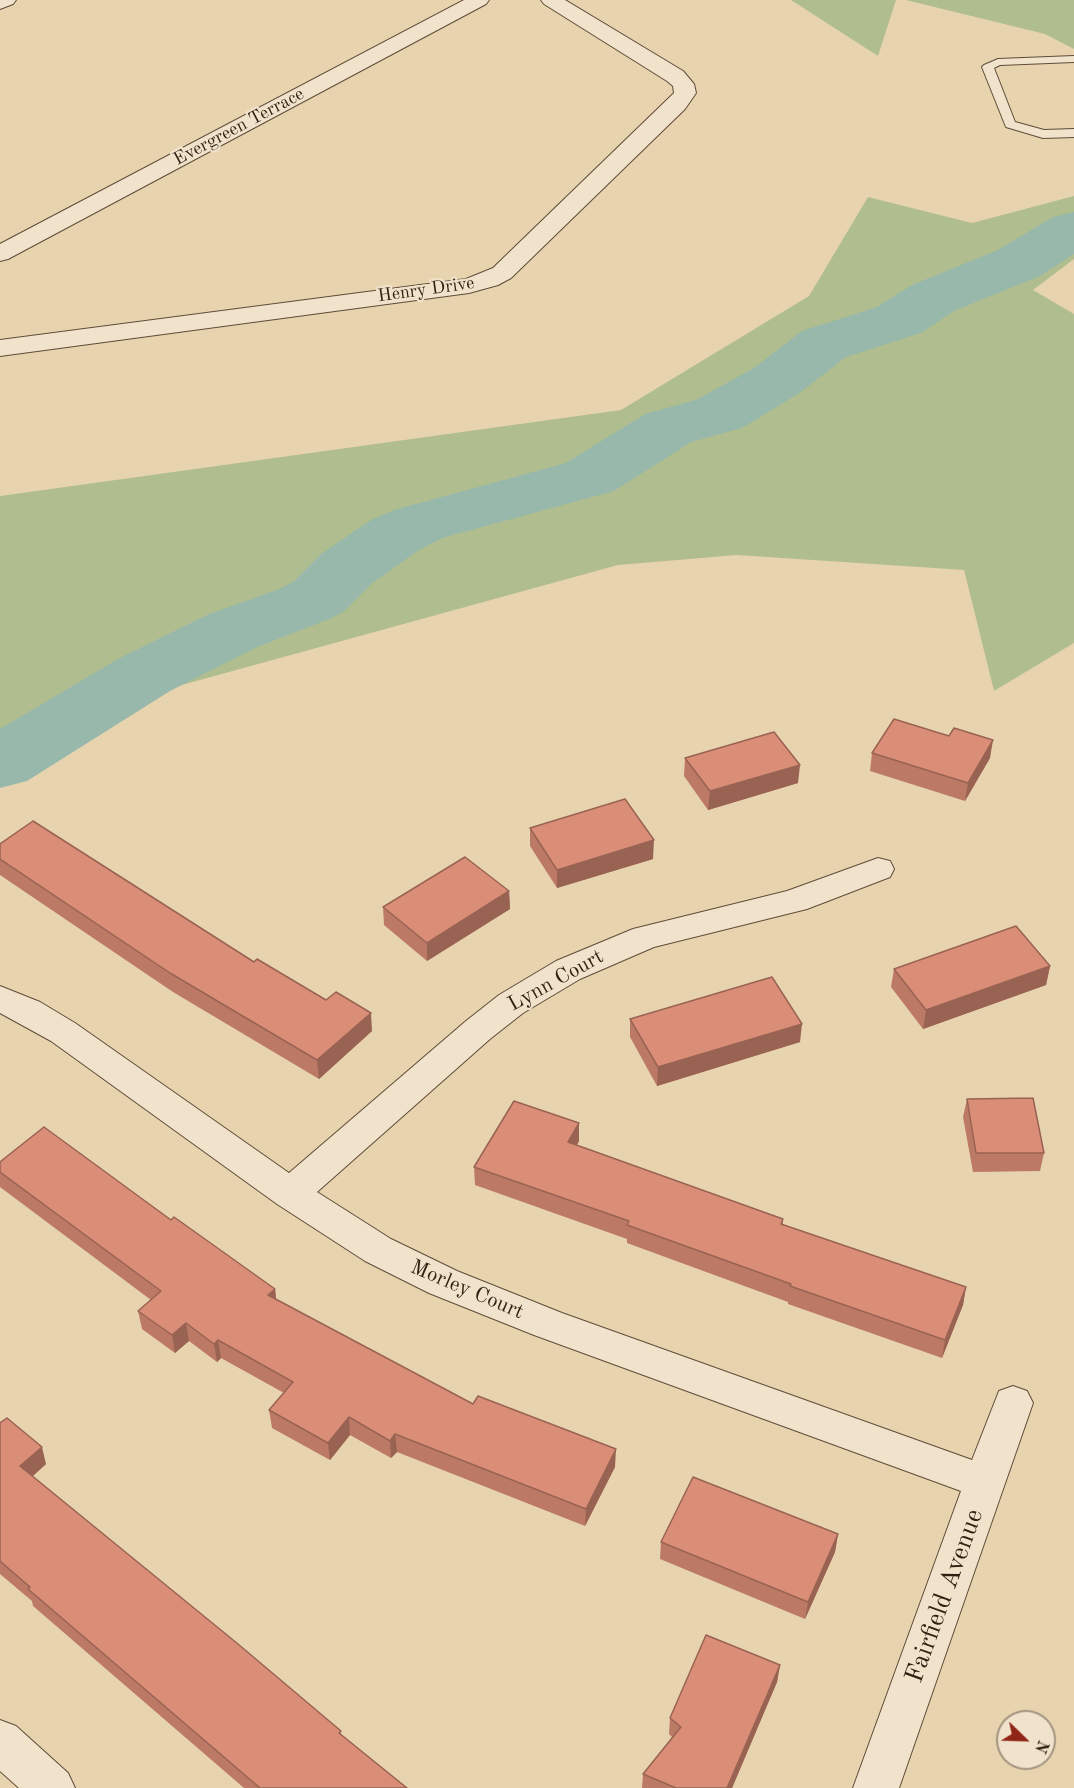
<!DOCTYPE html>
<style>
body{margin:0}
#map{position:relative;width:1074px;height:1788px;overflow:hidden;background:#e8d3af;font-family:"Old Standard TT",serif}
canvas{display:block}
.north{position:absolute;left:996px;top:1710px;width:60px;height:60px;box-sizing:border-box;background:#f0e2cb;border:2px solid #a39481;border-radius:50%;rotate:113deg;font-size:16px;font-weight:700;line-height:24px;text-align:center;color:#301f11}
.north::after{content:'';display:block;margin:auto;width:21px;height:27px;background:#8f2418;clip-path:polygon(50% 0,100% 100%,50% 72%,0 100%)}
</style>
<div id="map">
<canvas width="1074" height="1788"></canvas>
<div class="north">N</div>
</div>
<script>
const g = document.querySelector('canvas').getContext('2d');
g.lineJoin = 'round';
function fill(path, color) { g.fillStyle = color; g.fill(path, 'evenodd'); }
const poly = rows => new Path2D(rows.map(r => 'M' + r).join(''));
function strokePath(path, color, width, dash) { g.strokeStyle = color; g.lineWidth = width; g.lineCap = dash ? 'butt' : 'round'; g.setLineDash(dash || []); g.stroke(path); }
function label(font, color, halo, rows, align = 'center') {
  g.font = font + ' "Old Standard TT",serif'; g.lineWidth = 4.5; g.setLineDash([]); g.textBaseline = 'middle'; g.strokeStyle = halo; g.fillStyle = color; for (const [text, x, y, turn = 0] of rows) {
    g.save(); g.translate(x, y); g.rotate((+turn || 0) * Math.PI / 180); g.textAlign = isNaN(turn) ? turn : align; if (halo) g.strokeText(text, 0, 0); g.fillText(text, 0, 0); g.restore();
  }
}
fill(poly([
 [791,0,896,0,878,56],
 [906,0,1074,0,1074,49,1045,34],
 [1074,196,1074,259,1033,290,1074,314,1074,643,994,691,964,570,737,555,618,565,0,735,0,496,621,410,809,296,868,197,972,223]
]), '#b0be8f');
fill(poly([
 [1074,212,1074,254,1040,276,954,311,921,333,846,357,798,394,742,428,691,442,614,491,442,538,419,550,371,584,344,611,332,618,257,647,170,691,27,781,0,788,0,729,118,659,207,615,282,588,294,581,321,554,371,520,394,510,566,463,645,414,696,400,754,368,802,331,877,307,912,285,998,250,1053,217,1074,212]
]), '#97b8ab');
const lane = poly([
 [1074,56,1074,62,1000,65,994,68,1015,122,1044,130,1074,129,1074,137,1043,138,1006,127,982,67,984,65,998,59,1074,56]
]);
const street = poly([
 [0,0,16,0,13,4,0,9,0,0],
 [464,0,489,0,486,4,8,259,0,261,0,244,464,0],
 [541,0,565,0,683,71,694,84,696,93,685,109,511,278,498,285,469,293,0,356,0,340,466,279,493,268,674,93,673,86,667,81,544,4,541,0],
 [878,858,890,861,894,869,890,877,807,909,654,947,580,979,523,1013,490,1039,317,1192,391,1239,457,1271,562,1313,972,1460,999,1391,1013,1386,1027,1391,1033,1403,899,1788,853,1788,961,1491,534,1335,429,1293,365,1261,277,1204,51,1041,0,1013,0,986,40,1002,75,1023,289,1173,466,1021,499,995,556,961,633,929,787,891,878,858],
 [0,1720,16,1726,68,1773,75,1788,19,1788,0,1771,0,1720]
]);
strokePath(lane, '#5e4c38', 2);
strokePath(street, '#5e4c38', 2);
fill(lane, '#f0e2cb');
fill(street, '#f0e2cb');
fill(poly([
 [872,753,990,758,965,801,870,771],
 [685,758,798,783,708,810,684,776],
 [530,828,653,859,557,888,530,846],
 [0,844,372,1031,319,1079,173,992,0,875],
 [509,891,510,909,427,961,384,925,383,907],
 [1050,966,1046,985,923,1029,891,987,894,969],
 [630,1019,800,1042,657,1086,630,1037],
 [967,1099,1044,1153,1040,1171,973,1172,963,1117],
 [579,1123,579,1141,577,1145,783,1219,783,1225,966,1287,963,1305,942,1358,788,1304,788,1302,627,1243,627,1239,475,1185,474,1167],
 [0,1162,171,1220,275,1289,276,1299,473,1404,615,1467,585,1526,397,1452,391,1458,350,1435,330,1460,272,1428,269,1410,284,1393,221,1358,217,1362,189,1341,175,1353,142,1329,138,1311,151,1300,0,1187],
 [0,1423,46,1464,33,1476,341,1731,341,1734,406,1788,244,1788,33,1606,32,1601,0,1574],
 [838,1534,835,1552,805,1619,660,1559,661,1542],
 [780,1665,777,1682,732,1788,642,1788,643,1774,672,1737,669,1734,670,1718]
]), '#bc7a66');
fill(poly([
 [993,740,990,758,965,801,968,783],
 [800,765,798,783,708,810,710,791],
 [654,840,653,859,557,888,557,870],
 [509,891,510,909,427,961,427,943],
 [1050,966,1046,985,923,1029,926,1010],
 [371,1013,372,1031,319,1079,317,1060],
 [802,1024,800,1042,657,1086,658,1067],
 [579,1123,579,1141,568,1160,568,1142],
 [966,1287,963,1305,942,1358,945,1340],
 [275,1289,277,1307,268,1295],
 [186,1323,189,1341,175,1353,172,1335],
 [218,1340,221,1358,217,1362,214,1344],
 [349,1417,350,1435,330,1460,328,1443],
 [395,1434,397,1452,391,1458,390,1441],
 [42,1447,46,1464,25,1483,20,1466],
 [616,1449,615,1467,585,1526,586,1509],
 [838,1534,835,1552,805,1619,808,1602],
 [780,1665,777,1682,732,1788,727,1788]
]), '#996353');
const building = poly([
 [894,719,949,736,954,728,993,740,968,783,872,753,894,719],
 [774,732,800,765,710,791,685,758,774,732],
 [625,799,654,840,557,870,530,828,625,799],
 [33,821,254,962,257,959,326,1000,336,992,371,1013,317,1060,170,973,0,859,0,844,33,821],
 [465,857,509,891,427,943,383,907,465,857],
 [1016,926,1050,966,926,1010,894,969,1016,926],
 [772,977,802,1024,658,1067,630,1019,772,977],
 [1033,1098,1044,1153,976,1153,967,1099,1033,1098],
 [514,1101,579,1123,568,1142,783,1219,781,1224,966,1287,945,1340,790,1286,791,1284,627,1225,629,1221,474,1167,514,1101],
 [44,1127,171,1220,174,1217,275,1289,268,1295,473,1404,478,1396,616,1449,586,1509,395,1434,390,1441,349,1417,328,1443,269,1410,293,1382,218,1340,214,1344,186,1323,172,1335,138,1311,161,1291,0,1172,0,1162,44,1127],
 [7,1418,42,1447,20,1466,238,1644,341,1731,339,1733,407,1788,260,1788,28,1589,30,1587,0,1561,0,1423,7,1418],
 [693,1477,838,1534,808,1602,661,1542,693,1477],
 [706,1635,780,1665,727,1788,676,1788,643,1774,681,1727,670,1718,706,1635]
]);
fill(building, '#db8e77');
strokePath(building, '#996353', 1.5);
label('18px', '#301f11', '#f0e2cb', [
 ["Evergreen Terrace",239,127,-28],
 ["Henry Drive",426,290,-8]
]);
label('21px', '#301f11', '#f0e2cb', [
 ["Lynn Court",556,981,-29],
 ["Morley Court",467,1290,23]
]);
label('26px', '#301f11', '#f0e2cb', [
 ["Fairfield Avenue",945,1596,-70]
]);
</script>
